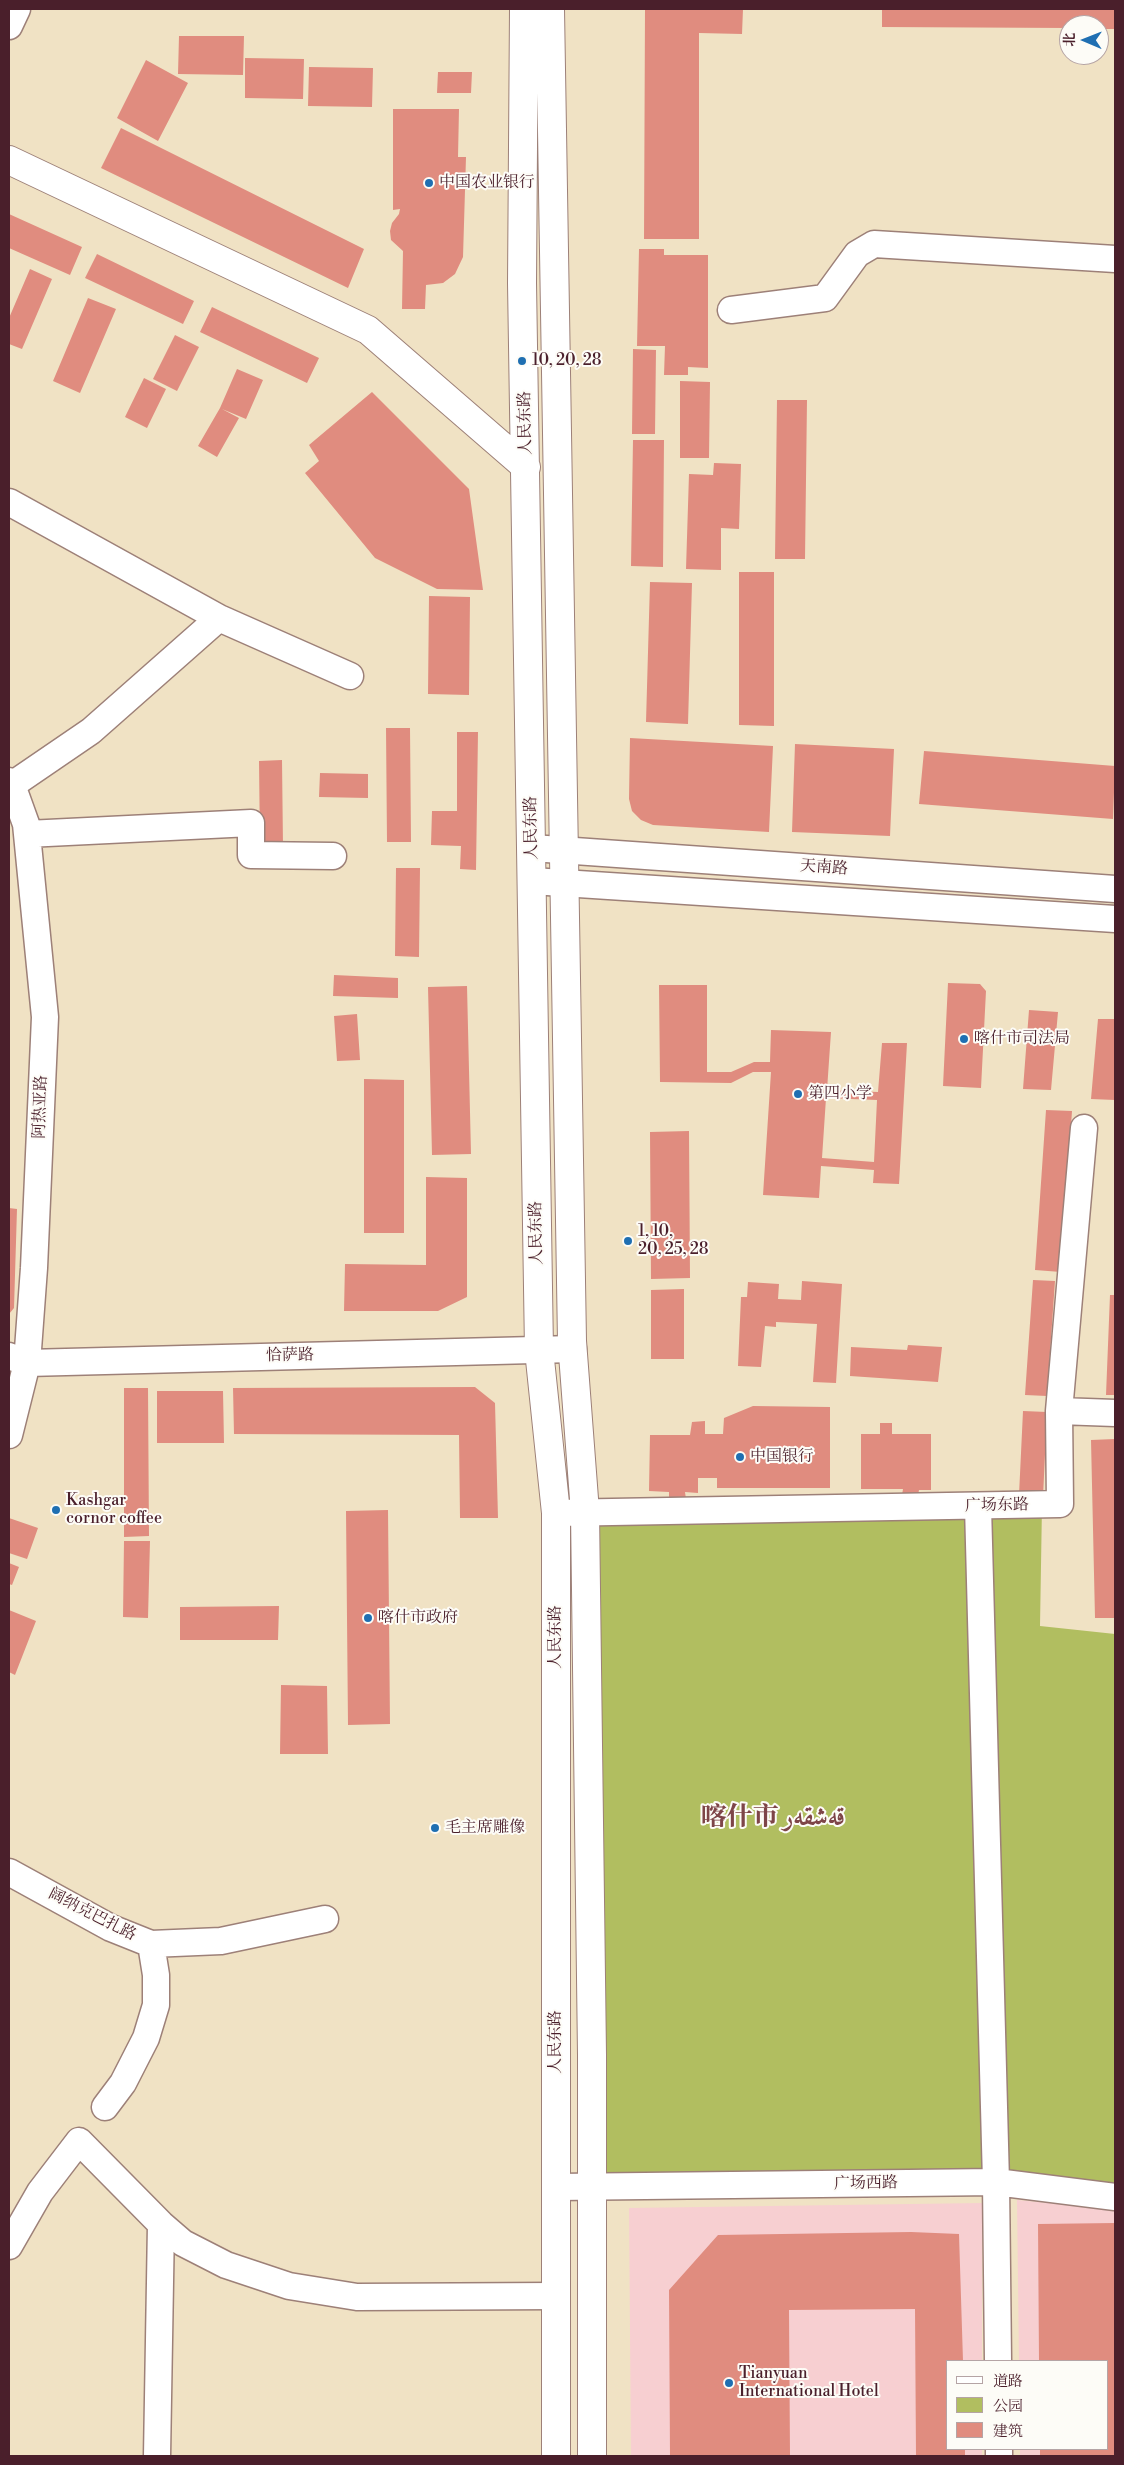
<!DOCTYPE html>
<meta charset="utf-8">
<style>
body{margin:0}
#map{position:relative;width:1124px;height:2465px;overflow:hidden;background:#f0e2c4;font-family:"Libre Bodoni","Noto Serif SC",serif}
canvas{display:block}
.frame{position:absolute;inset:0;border:10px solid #4a1f2b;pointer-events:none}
.legend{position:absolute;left:946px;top:2360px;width:162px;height:90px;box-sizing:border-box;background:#fdfcf7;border:1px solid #b5a4a5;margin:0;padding:6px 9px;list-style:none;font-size:15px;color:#4a1f2b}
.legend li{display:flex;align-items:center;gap:10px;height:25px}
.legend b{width:25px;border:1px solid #b5a4a5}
.north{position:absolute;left:1059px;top:15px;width:50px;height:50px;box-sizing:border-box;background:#fdfcf7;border:1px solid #b5a4a5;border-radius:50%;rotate:271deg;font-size:14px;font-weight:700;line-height:20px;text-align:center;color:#4a1f2b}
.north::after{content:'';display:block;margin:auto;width:18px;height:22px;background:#1f6fb2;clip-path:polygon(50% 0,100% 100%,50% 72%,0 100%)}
</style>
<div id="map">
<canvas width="1124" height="2465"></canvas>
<div class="frame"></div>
<ul class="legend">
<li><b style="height:6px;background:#fff"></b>道路</li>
<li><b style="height:14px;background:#b1be60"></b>公园</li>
<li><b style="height:14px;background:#e08c7f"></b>建筑</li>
</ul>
<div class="north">北</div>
</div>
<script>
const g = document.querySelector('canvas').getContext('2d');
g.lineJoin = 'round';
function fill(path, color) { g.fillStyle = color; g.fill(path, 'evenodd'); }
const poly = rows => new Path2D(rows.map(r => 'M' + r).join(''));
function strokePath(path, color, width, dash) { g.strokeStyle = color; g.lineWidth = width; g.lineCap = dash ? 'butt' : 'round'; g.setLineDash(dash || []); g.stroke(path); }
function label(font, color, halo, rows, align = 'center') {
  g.font = font + ' "Libre Bodoni",Amiri,"Noto Serif SC",serif'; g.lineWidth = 4; g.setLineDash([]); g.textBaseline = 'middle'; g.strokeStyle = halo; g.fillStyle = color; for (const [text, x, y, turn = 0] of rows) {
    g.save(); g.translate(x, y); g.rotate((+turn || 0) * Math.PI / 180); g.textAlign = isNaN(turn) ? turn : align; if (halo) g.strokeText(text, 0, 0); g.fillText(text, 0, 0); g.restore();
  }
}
fill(poly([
 [1017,2200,1115,2209,1115,2456,1020,2456,1020,2449,1108,2449,1108,2361,1019,2361],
 [982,2203,982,2361,948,2361,948,2449,982,2449,982,2456,631,2456,629,2208]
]), '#f7cfd1');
fill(poly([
 [1042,1505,1040,1626,1115,1634,1115,2197,592,2187,585,1512]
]), '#b1be60');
fill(poly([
 [645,9,743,9,742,34,699,33,699,239,644,239],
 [882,9,1115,9,1115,29,1099,29,1099,25,1069,25,1069,28,882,27],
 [179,36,244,36,243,75,178,74],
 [245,58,304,59,303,99,245,98],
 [146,60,188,83,158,141,117,118],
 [309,67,373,68,372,107,308,106],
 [438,72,472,72,471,93,437,93],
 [393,109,459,109,458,157,466,157,463,257,455,274,443,283,426,285,425,309,402,309,403,251,391,240,390,231,392,223,399,214,400,209,393,210],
 [121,128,364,249,348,288,101,168],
 [9,214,82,247,70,275,9,248],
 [639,249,664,249,664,255,708,255,708,368,688,367,688,375,664,375,665,346,637,346],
 [97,254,194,301,183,324,85,278],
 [30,269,52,279,22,349,9,344,9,318],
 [88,298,116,309,80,393,53,381],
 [212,307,319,358,307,383,200,332],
 [175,335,199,347,177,391,153,379],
 [633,349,656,350,655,434,632,434],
 [237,369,263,380,246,419,222,409,239,418,217,457,198,446,220,408],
 [144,378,166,389,147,428,125,417],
 [680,381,710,382,709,458,680,458],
 [372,392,469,489,483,590,437,589,375,558,305,473,319,461,309,445],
 [777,400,807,400,805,559,775,559],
 [633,440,664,440,663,567,631,566],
 [714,463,741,464,739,529,721,528,721,570,686,569,689,474,713,475],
 [739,572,774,572,774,726,739,725],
 [650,582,692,583,688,724,646,722],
 [429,596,470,597,469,695,428,694],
 [386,728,410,728,411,842,387,842],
 [457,732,478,732,476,870,460,869,461,846,431,845,432,811,457,811],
 [630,738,773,746,769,832,653,825,641,820,632,811,629,799],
 [795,744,894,749,890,836,792,832],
 [924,751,1115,766,1113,819,919,804],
 [282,760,283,847,260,847,259,761],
 [320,773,368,774,368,798,319,797],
 [396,868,420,868,419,957,395,956],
 [334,975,398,978,398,998,333,996],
 [948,983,980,984,986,991,981,1088,943,1086],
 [659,985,707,985,707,1072,731,1072,754,1062,770,1062,771,1030,831,1032,827,1090,878,1092,882,1043,907,1043,899,1184,873,1183,874,1170,821,1166,819,1198,763,1195,771,1072,753,1072,731,1083,660,1082],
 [826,1098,877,1100,874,1162,822,1158],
 [467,986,471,1154,432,1155,428,987],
 [1029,1010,1058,1012,1051,1090,1023,1089],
 [357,1014,360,1060,337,1061,334,1016],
 [1098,1019,1115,1019,1115,1100,1091,1099],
 [364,1079,404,1080,404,1233,364,1233],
 [1046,1110,1072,1111,1061,1272,1035,1270],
 [689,1131,690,1278,651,1279,650,1132],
 [426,1177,467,1178,467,1297,438,1311,344,1311,345,1264,426,1265],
 [9,1208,17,1209,14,1308,9,1314],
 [1033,1280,1055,1281,1047,1396,1025,1395],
 [802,1281,842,1284,836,1383,813,1382,817,1324,776,1322,776,1327,765,1326,761,1367,738,1366,741,1297,747,1297,748,1282,779,1284,778,1299,801,1300],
 [684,1289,684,1359,651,1359,651,1290],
 [1110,1295,1115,1295,1115,1395,1106,1395],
 [908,1345,942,1347,938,1382,850,1376,851,1347,907,1350],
 [475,1387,495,1403,498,1518,460,1518,459,1435,234,1434,233,1388],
 [124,1388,148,1388,149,1536,124,1537],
 [157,1391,223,1391,224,1443,157,1443],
 [753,1406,830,1407,830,1488,717,1488,717,1478,698,1478,698,1493,685,1492,686,1499,669,1498,669,1492,649,1491,650,1435,690,1435,692,1422,705,1421,705,1434,723,1434,724,1418],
 [1023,1411,1047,1412,1043,1497,1019,1495],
 [880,1423,892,1423,892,1434,931,1434,931,1490,919,1490,918,1495,902,1495,903,1489,861,1489,861,1434,880,1434],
 [1115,1439,1115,1618,1095,1618,1091,1440],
 [388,1510,390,1724,348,1725,346,1511],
 [9,1518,38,1528,27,1559,9,1553],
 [124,1541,150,1541,148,1618,123,1617],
 [9,1563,19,1567,12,1585,9,1584],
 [279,1606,278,1640,180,1640,180,1607],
 [9,1610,36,1621,15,1675,9,1672],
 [281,1685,327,1686,328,1754,280,1754],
 [1115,2223,1115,2456,1040,2456,1040,2449,1108,2449,1108,2361,1039,2361,1038,2224],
 [911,2232,959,2234,963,2361,948,2361,948,2449,965,2449,965,2456,916,2456,915,2309,789,2310,790,2456,670,2456,669,2290,718,2235]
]), '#e08c7f');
const minor = poly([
 [9,26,17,9],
 [731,310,825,298,857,254,874,244,1115,259],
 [9,502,219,618,350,676],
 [9,781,12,785,26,824,45,1017,34,1268,27,1363,9,1435],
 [12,785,91,731,219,618],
 [27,834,251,823,251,855,333,856],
 [532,848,1115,889],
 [532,881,1115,919],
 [9,1356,27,1363,573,1349],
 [1059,1411,1115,1413],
 [978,1506,996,2182,1115,2197],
 [556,1513,1060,1504,1059,1411,1084,1128],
 [9,1872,111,1928,151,1944,156,1975,156,2005,146,2038,123,2083,105,2107],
 [151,1944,221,1941,325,1919],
 [557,2187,996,2182,998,2361],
 [9,2246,40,2192,79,2141,161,2224,183,2243,226,2265,289,2286,357,2297,556,2296],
 [999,2449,999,2456],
 [157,2456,161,2224]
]);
const major = poly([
 [524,9,522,283,539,1350,556,1513,556,2456],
 [550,9,572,1341,585,1512,592,2055,592,2456],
 [9,160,368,330,526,467]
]);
strokePath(minor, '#9d8078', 29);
strokePath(major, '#9d8078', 30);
strokePath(minor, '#fff', 26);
strokePath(major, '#fff', 28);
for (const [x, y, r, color] of [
 [429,183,5,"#1f6fb2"],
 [522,361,5,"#1f6fb2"],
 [964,1039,5,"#1f6fb2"],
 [798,1094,5,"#1f6fb2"],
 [628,1241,5,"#1f6fb2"],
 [740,1457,5,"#1f6fb2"],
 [56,1510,5,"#1f6fb2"],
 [368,1618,5,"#1f6fb2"],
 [435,1828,5,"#1f6fb2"],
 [729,2383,5,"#1f6fb2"]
]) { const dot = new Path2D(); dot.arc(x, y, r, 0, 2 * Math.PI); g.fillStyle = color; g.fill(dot); strokePath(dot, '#fdfcf7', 2); }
label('16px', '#4a1f2b', '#fdfcf7', [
 ["中国农业银行",439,183],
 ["10, 20, 28",532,361],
 ["喀什市司法局",974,1039],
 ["第四小学",808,1094],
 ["1, 10,",638,1232],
 ["20, 25, 28",638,1250],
 ["中国银行",750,1457],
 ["Kashgar",66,1501],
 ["cornor coffee",66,1519],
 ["喀什市政府",378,1618],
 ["毛主席雕像",445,1828],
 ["Tianyuan",739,2374],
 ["International Hotel",739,2392]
], 'left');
label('16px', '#4a1f2b', '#fdfcf7', [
 ["人民东路",526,423,-91],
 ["人民东路",532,828,-91],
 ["天南路",824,868,4],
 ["阿热亚路",41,1107,-88],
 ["人民东路",537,1233,-91],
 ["恰萨路",290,1356,-1],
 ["广场东路",997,1506,-1],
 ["人民东路",556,1637,-90],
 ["阔纳克巴扎路",92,1915,27],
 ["人民东路",556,2042,-90],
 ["广场西路",866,2184,-1]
]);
label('bold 26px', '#7e4548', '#fdfcf7', [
 ["喀什市 قەشقەر",773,1819]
]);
</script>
